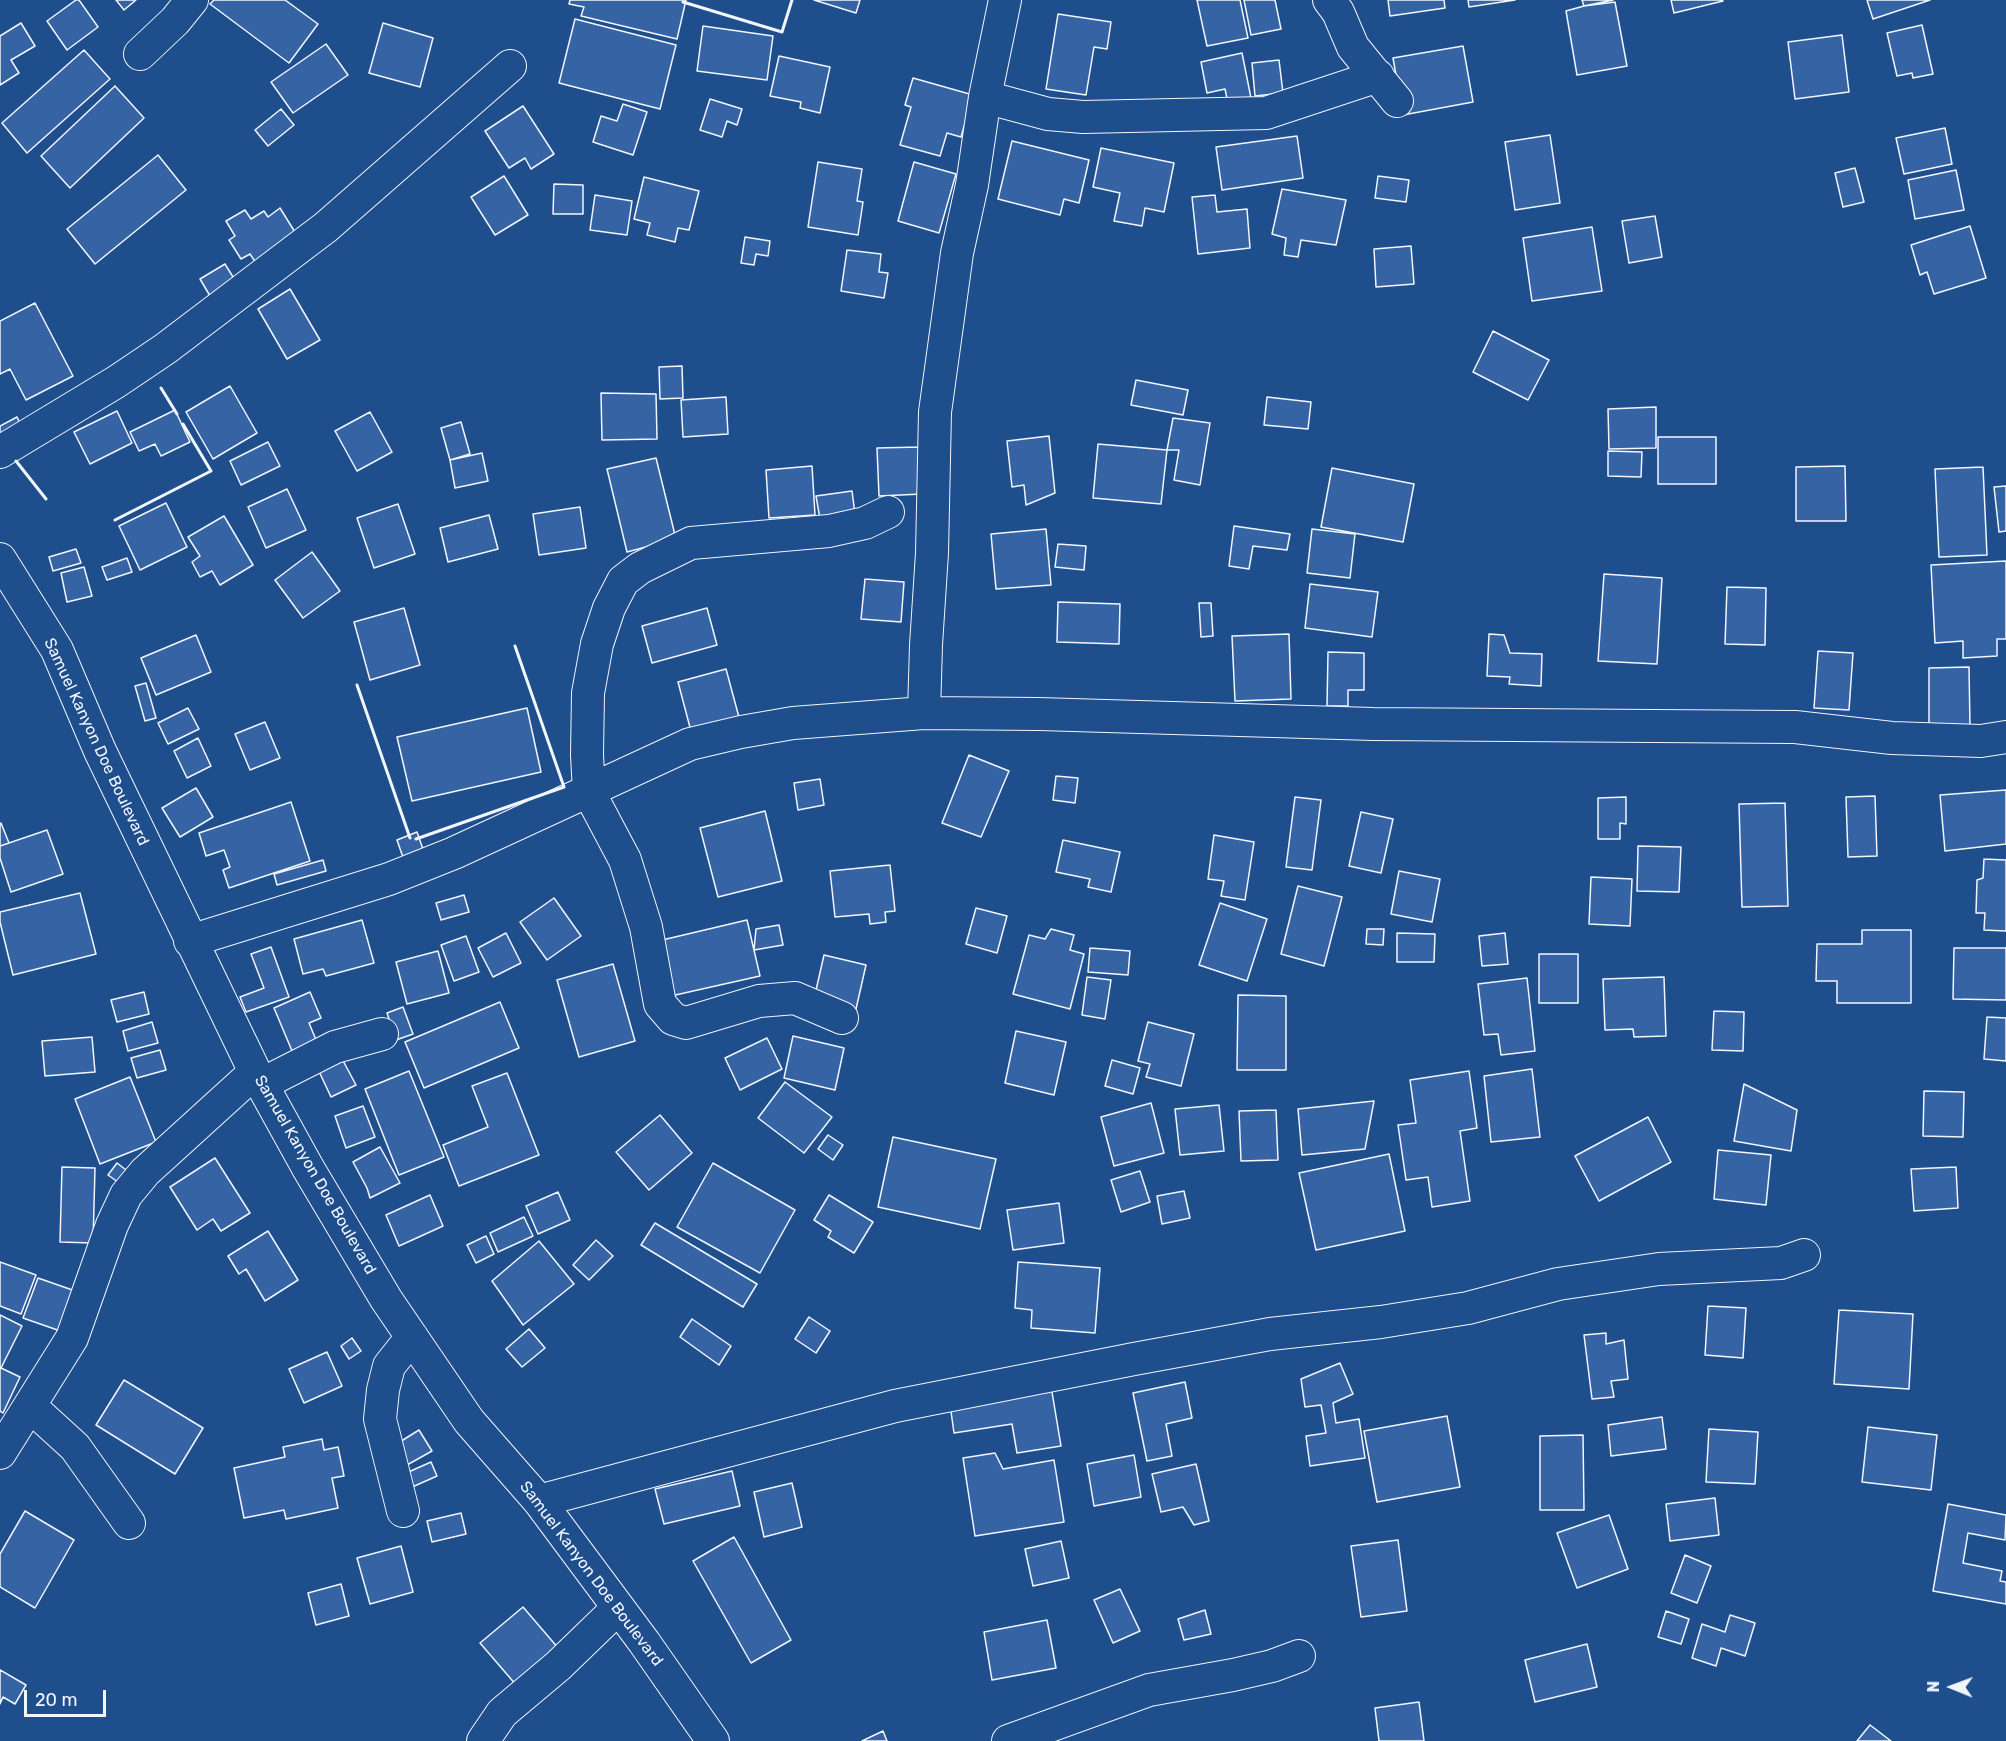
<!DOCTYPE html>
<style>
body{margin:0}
#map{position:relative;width:2006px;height:1741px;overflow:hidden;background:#1f4e8c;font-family:Rubik,sans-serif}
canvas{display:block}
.north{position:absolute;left:1922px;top:1657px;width:60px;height:60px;-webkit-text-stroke:4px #1f4e8c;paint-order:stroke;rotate:271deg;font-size:16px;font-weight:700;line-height:24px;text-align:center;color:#f2f6ff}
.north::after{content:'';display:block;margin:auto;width:21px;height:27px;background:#f2f6ff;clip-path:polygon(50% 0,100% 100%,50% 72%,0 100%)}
.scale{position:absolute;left:24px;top:1690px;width:82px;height:27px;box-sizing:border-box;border:3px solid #f2f6ff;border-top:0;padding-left:8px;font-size:18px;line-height:21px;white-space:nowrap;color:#f2f6ff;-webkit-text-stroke:4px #1f4e8c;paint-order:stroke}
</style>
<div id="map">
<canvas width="2006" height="1741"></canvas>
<div class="north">N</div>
<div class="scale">20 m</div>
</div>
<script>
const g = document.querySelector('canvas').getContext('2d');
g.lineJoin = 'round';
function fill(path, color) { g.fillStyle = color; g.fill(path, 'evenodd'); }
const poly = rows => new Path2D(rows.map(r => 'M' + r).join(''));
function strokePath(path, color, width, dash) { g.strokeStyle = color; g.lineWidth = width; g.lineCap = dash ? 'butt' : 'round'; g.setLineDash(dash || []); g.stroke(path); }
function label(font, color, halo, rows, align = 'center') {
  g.font = font + ' Rubik,sans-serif'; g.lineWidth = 4.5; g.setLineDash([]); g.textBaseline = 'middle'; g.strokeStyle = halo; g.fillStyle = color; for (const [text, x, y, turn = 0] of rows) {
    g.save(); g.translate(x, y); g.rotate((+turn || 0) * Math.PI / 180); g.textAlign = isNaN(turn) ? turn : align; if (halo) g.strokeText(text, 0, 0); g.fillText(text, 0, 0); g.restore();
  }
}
const building = poly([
 [76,0,79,0,98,27,67,50,47,21,76,0],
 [116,0,136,0,124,10,116,0],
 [214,0,285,0,318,24,289,63,210,4,214,0],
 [570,0,686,0,677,39,581,16,584,7,569,4,570,0],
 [814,0,860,0,856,13,814,0],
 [1197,0,1240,0,1248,38,1207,46,1197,0],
 [1244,0,1275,0,1281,29,1251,35,1244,0],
 [1388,0,1444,0,1445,8,1390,16,1388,0],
 [1468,0,1515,0,1469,7,1468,0],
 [1582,0,1613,0,1584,6,1582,0],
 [1671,0,1722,0,1723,1,1674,13,1671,0],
 [1867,0,1930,0,1873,19,1867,0],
 [1615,2,1627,66,1577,75,1566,11,1584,6,1615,2],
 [1058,14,1111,22,1107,49,1094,47,1086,95,1046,89,1058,14],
 [575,19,676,45,660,109,559,83,575,19],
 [21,23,35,46,11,60,19,73,0,85,0,36,21,23],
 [383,23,433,38,420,87,369,73,383,23],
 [1922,25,1933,74,1913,78,1912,73,1897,76,1887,33,1922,25],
 [703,26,773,36,767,80,697,71,703,26],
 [1842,35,1849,92,1795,99,1788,42,1842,35],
 [326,44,348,75,293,113,271,82,326,44],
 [1463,46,1473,102,1403,115,1393,58,1463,46],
 [84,50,110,79,27,153,2,123,84,50],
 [1242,53,1252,103,1229,108,1225,89,1207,93,1201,62,1242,53],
 [779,56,830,67,820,113,800,108,801,102,770,96,779,56],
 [1279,60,1283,93,1255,96,1252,63,1279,60],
 [913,78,973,95,961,137,947,133,940,156,900,145,911,107,905,105,913,78],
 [115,86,144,118,70,188,41,156,115,86],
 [710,99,742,109,737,125,727,121,722,137,700,130,710,99],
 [623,104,647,112,633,155,593,142,601,116,617,121,623,104],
 [523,106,554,154,531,169,525,158,509,168,485,131,523,106],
 [281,109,294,125,268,146,255,130,281,109],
 [1945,128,1952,164,1904,174,1896,138,1945,128],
 [1550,135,1560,203,1515,210,1505,142,1550,135],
 [1297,136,1303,178,1222,190,1216,147,1297,136],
 [1012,141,1089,160,1079,203,1064,199,1060,215,998,199,1012,141],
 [1101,148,1174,163,1164,212,1145,208,1142,226,1114,221,1120,193,1093,187,1101,148],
 [158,155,186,190,95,264,67,229,158,155],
 [818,162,862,169,857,201,863,202,858,235,808,227,818,162],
 [914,162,956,174,939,233,898,221,914,162],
 [1855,168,1864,202,1843,207,1835,173,1855,168],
 [1956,170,1964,210,1915,219,1908,180,1956,170],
 [504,176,528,215,495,235,471,197,504,176],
 [1378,176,1409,180,1406,202,1375,198,1378,176],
 [644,177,699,191,689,230,678,228,675,242,647,235,650,223,634,219,644,177],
 [554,184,583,185,583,214,553,214,554,184],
 [1282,189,1346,200,1336,245,1301,240,1298,257,1284,255,1286,238,1272,234,1282,189],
 [595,195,632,201,627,235,590,230,595,195],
 [1215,195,1217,212,1247,209,1250,248,1198,254,1192,197,1215,195],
 [280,208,298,237,256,263,250,254,241,259,229,240,235,236,226,221,245,210,251,219,264,211,268,217,280,208],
 [1655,216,1662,257,1629,263,1622,221,1655,216],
 [1970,226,1986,278,1934,294,1927,272,1920,275,1911,245,1970,226],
 [1592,227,1602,291,1532,301,1523,238,1592,227],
 [745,237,770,241,768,256,756,254,754,265,741,263,745,237],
 [1411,246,1414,284,1376,287,1374,249,1411,246],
 [847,250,881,254,879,272,888,273,884,298,841,291,847,250],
 [225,264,238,285,213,301,200,279,225,264],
 [290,289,320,340,287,359,258,309,290,289],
 [35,303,73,376,26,400,10,369,0,374,0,321,35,303],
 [1493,331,1549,360,1528,400,1473,372,1493,331],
 [682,366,683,398,660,399,659,367,682,366],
 [1136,380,1188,390,1183,415,1131,405,1136,380],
 [230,386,257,433,213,459,186,412,230,386],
 [601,393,656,394,657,439,602,440,601,393],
 [726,397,728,434,683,437,681,400,726,397],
 [1267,397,1311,402,1308,429,1264,425,1267,397],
 [1656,407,1656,448,1609,449,1608,409,1656,407],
 [175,410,190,442,161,456,155,444,139,451,130,432,175,410],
 [117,411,132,443,90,464,74,432,117,411],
 [370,412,392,452,357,471,335,431,370,412],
 [17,417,22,428,0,440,0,426,17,417],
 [1173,418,1210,423,1200,485,1174,480,1179,450,1167,450,1173,418],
 [461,422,470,454,450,460,441,428,461,422],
 [1049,436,1055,493,1026,505,1024,485,1012,487,1007,441,1049,436],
 [1658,437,1716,437,1716,484,1658,484,1658,437],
 [268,442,280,466,241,485,230,461,268,442],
 [1098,444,1167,450,1161,504,1093,498,1098,444],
 [920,447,922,494,879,496,877,448,920,447],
 [1608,451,1642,452,1641,477,1608,476,1608,451],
 [482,453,488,481,455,488,450,460,482,453],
 [656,458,676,539,627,552,607,469,656,458],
 [812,466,815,515,769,518,766,470,812,466],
 [1845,466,1846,521,1796,521,1796,467,1845,466],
 [1983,467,1987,555,1939,557,1935,469,1983,467],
 [1332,468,1414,484,1403,542,1321,527,1332,468],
 [2006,486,2006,531,1999,532,1994,487,2006,486],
 [287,489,306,530,266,548,248,507,287,489],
 [852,491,855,514,820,519,816,496,852,491],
 [166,503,187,547,140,570,119,526,166,503],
 [398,504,415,554,374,568,357,518,398,504],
 [580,507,586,548,539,555,533,514,580,507],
 [489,515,498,549,448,562,440,528,489,515],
 [224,516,253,565,220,585,212,571,200,577,192,562,200,556,188,537,224,516],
 [1234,526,1290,534,1287,550,1253,546,1249,569,1229,566,1234,526],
 [1046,529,1051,585,996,589,991,534,1046,529],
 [1312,529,1355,534,1350,578,1307,573,1312,529],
 [1058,544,1086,546,1084,570,1055,567,1058,544],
 [76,549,81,563,53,571,49,557,76,549],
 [312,552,340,591,303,618,275,580,312,552],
 [127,558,132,572,107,580,102,567,127,558],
 [2006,561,2006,639,1997,639,1997,656,1963,658,1963,641,1935,643,1931,565,2006,561],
 [84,567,92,596,67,602,61,573,84,567],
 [1604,574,1662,578,1657,664,1598,661,1604,574],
 [865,579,904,582,901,622,861,619,865,579],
 [1310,584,1378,592,1372,637,1305,628,1310,584],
 [1727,587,1766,588,1765,645,1725,644,1727,587],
 [1058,602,1120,604,1119,644,1057,642,1058,602],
 [1199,603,1211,603,1213,636,1201,637,1199,603],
 [404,608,420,665,370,680,354,622,404,608],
 [707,608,717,645,652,663,642,626,707,608],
 [1289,634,1291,699,1235,701,1232,636,1289,634],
 [1489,634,1504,635,1510,653,1542,654,1541,686,1509,684,1510,677,1487,676,1489,634],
 [196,635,211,672,156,695,141,658,196,635],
 [1818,651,1853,653,1849,710,1814,708,1818,651],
 [1328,652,1364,653,1364,690,1348,690,1348,706,1327,706,1328,652],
 [1969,667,1970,727,1929,728,1929,668,1969,667],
 [726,669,740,721,692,735,678,682,726,669],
 [146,683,156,718,145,721,135,686,146,683],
 [188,708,199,729,168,744,158,723,188,708],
 [527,708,541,772,412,801,397,737,527,708],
 [265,722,280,758,250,770,235,734,265,722],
 [198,738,211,766,187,778,174,751,198,738],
 [969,755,1009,771,981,837,942,823,969,755],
 [1056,776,1078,778,1075,803,1053,800,1056,776],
 [820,779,824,805,798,810,794,783,820,779],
 [196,788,213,817,180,837,162,808,196,788],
 [2006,790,2006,844,1945,851,1940,795,2006,790],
 [1875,796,1877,856,1848,857,1846,797,1875,796],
 [1295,797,1321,800,1312,870,1286,867,1295,797],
 [1626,797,1626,824,1620,823,1620,839,1598,839,1598,798,1626,797],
 [291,802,310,861,229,888,223,870,230,867,224,850,206,856,199,833,291,802],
 [1785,803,1788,906,1742,907,1739,804,1785,803],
 [765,811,782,881,718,897,700,828,765,811],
 [1361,812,1393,819,1381,873,1349,866,1361,812],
 [1,823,9,843,0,846,0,824,1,823],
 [47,830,63,874,11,892,0,858,0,846,47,830],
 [417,832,425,855,405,863,397,840,417,832],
 [1214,835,1254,842,1245,900,1221,896,1224,881,1208,879,1214,835],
 [1063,840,1120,852,1111,892,1088,887,1090,879,1056,872,1063,840],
 [1638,846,1681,847,1679,892,1637,891,1638,846],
 [1984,859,2006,860,2006,931,1984,930,1985,913,1976,913,1977,880,1983,878,1984,859],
 [323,860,326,871,277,885,274,874,323,860],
 [890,865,895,911,885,912,886,922,870,924,869,914,835,917,830,871,890,865],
 [1399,871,1440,879,1432,922,1391,914,1399,871],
 [1591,877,1632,879,1630,926,1589,924,1591,877],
 [1298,886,1342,897,1324,966,1281,954,1298,886],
 [80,893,96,954,13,975,0,922,0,912,80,893],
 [464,895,469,912,441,920,436,903,464,895],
 [554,898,581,936,547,960,520,922,554,898],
 [1220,903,1267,919,1247,981,1199,965,1220,903],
 [976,908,1007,916,997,953,966,944,976,908],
 [362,920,374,963,326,976,323,969,303,974,294,939,362,920],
 [747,920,760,976,671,996,658,941,747,920],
 [779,925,783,945,754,950,756,929,779,925],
 [1051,929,1074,935,1070,950,1084,954,1070,1009,1013,994,1029,935,1045,939,1051,929],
 [1367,929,1384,929,1383,945,1366,944,1367,929],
 [1862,930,1911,930,1911,1003,1837,1003,1837,981,1816,981,1817,944,1862,944,1862,930],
 [506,933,521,963,493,977,478,948,506,933],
 [1397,933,1435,934,1434,962,1397,962,1397,933],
 [1505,933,1508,964,1482,966,1479,936,1505,933],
 [466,936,479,972,454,981,441,945,466,936],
 [271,947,289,997,246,1012,240,997,264,988,251,954,271,947],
 [1090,948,1130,951,1128,975,1088,972,1090,948],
 [1954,948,2006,948,2006,1000,1953,999,1954,948],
 [438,951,449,993,407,1004,396,962,438,951],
 [1539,954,1578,954,1578,1003,1539,1003,1539,954],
 [824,955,866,965,856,1009,814,999,824,955],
 [613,964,635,1041,579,1057,557,980,613,964],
 [1087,977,1111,980,1105,1019,1082,1015,1087,977],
 [1664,977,1666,1036,1634,1037,1633,1029,1605,1030,1603,979,1664,977],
 [1527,978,1535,1051,1501,1055,1498,1034,1484,1035,1478,984,1527,978],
 [144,992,149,1014,117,1022,111,1000,144,992],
 [310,992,321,1018,309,1023,319,1047,295,1058,274,1008,310,992],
 [1238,995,1286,996,1286,1070,1237,1070,1238,995],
 [500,1002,519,1048,424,1088,405,1042,500,1002],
 [403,1007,413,1034,396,1040,387,1013,403,1007],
 [1714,1011,1744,1012,1743,1051,1712,1050,1714,1011],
 [1987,1017,2006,1018,2006,1061,1984,1059,1987,1017],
 [152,1022,158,1043,128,1051,123,1031,152,1022],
 [1148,1022,1194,1034,1181,1086,1146,1077,1150,1064,1138,1061,1148,1022],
 [1016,1031,1066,1042,1054,1095,1005,1083,1016,1031],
 [793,1036,844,1048,835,1090,784,1078,793,1036],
 [92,1037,95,1072,45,1076,42,1041,92,1037],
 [767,1038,782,1069,740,1090,725,1058,767,1038],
 [160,1050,166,1070,137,1078,131,1058,160,1050],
 [340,1055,356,1085,331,1097,316,1065,340,1055],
 [1112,1060,1140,1068,1133,1094,1105,1086,1112,1060],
 [1532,1069,1540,1137,1491,1142,1484,1076,1532,1069],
 [409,1071,444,1157,399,1175,365,1089,409,1071],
 [1469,1071,1477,1128,1460,1131,1470,1201,1432,1207,1428,1177,1406,1180,1398,1125,1416,1123,1410,1080,1469,1071],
 [507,1073,539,1155,459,1186,443,1145,488,1127,472,1086,507,1073],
 [130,1077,156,1142,100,1164,75,1099,130,1077],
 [785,1082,832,1117,804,1153,758,1118,785,1082],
 [1744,1084,1797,1110,1791,1151,1734,1141,1744,1084],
 [1924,1091,1964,1092,1963,1137,1923,1136,1924,1091],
 [1374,1101,1365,1149,1302,1155,1298,1109,1374,1101],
 [1151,1103,1164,1153,1114,1166,1101,1117,1151,1103],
 [1219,1105,1224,1151,1180,1155,1175,1109,1219,1105],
 [363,1106,375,1137,346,1148,335,1116,363,1106],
 [1276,1110,1278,1160,1241,1161,1239,1111,1276,1110],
 [660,1115,692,1153,649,1190,616,1152,660,1115],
 [1648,1117,1671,1162,1599,1201,1575,1156,1648,1117],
 [828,1135,843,1145,833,1160,818,1149,828,1135],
 [893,1137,996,1159,980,1229,878,1207,893,1137],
 [380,1147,400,1183,370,1198,367,1188,353,1162,380,1147],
 [1718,1150,1771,1155,1766,1205,1714,1199,1718,1150],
 [1389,1154,1405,1231,1316,1250,1299,1173,1389,1154],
 [215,1158,250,1213,221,1231,213,1219,197,1230,170,1187,215,1158],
 [117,1163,130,1173,122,1185,108,1175,117,1163],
 [713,1163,795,1210,760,1273,677,1227,713,1163],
 [62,1167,95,1168,93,1243,60,1242,62,1167],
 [1956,1167,1958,1208,1914,1211,1911,1169,1956,1167],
 [1140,1171,1150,1202,1121,1212,1111,1180,1140,1171],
 [1184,1191,1190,1218,1162,1224,1157,1196,1184,1191],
 [558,1192,570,1220,538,1234,526,1206,558,1192],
 [430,1195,443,1226,399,1246,386,1215,430,1195],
 [829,1195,873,1222,854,1253,828,1237,831,1231,814,1220,829,1195],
 [1059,1203,1064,1243,1013,1250,1007,1210,1059,1203],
 [524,1217,533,1236,498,1252,490,1233,524,1217],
 [655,1223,757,1284,743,1307,641,1245,655,1223],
 [268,1231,298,1280,265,1301,246,1269,239,1274,228,1256,268,1231],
 [486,1236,494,1254,476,1263,467,1245,486,1236],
 [596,1240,613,1256,589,1280,573,1265,596,1240],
 [539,1241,574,1284,523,1325,492,1281,539,1241],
 [0,1262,36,1275,21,1314,0,1306,0,1262],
 [1018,1262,1100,1268,1095,1333,1031,1328,1032,1310,1015,1308,1018,1262],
 [38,1278,81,1293,66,1333,23,1318,38,1278],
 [1708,1306,1746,1308,1743,1358,1705,1355,1708,1306],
 [1839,1310,1913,1314,1909,1389,1834,1384,1839,1310],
 [0,1315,22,1326,1,1368,20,1377,3,1413,0,1411,0,1315],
 [809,1317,830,1331,816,1353,795,1339,809,1317],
 [692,1319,731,1346,719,1365,680,1337,692,1319],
 [529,1329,545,1348,522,1367,506,1349,529,1329],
 [1606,1333,1606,1344,1624,1340,1628,1379,1611,1381,1614,1397,1592,1399,1584,1335,1606,1333],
 [352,1338,361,1351,349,1359,341,1346,352,1338],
 [327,1352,342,1386,304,1403,289,1369,327,1352],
 [1340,1363,1353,1394,1333,1403,1336,1423,1359,1419,1365,1458,1310,1466,1306,1436,1326,1433,1321,1405,1305,1407,1301,1379,1340,1363],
 [124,1380,203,1428,175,1474,96,1425,124,1380],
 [1050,1380,1061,1446,1017,1453,1012,1424,954,1433,949,1397,1050,1380],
 [1185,1382,1192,1418,1166,1424,1172,1456,1147,1461,1133,1393,1185,1382],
 [1447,1416,1460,1487,1377,1502,1364,1431,1447,1416],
 [1662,1417,1666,1449,1611,1456,1608,1425,1662,1417],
 [1868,1427,1937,1435,1931,1490,1862,1482,1868,1427],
 [1709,1429,1758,1432,1755,1484,1706,1482,1709,1429],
 [419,1430,432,1451,407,1465,395,1445,419,1430],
 [1583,1435,1584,1510,1540,1510,1540,1436,1583,1435],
 [322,1439,324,1450,338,1447,344,1476,332,1478,338,1508,286,1519,284,1510,244,1518,234,1468,285,1457,283,1447,322,1439],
 [995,1453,1003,1469,1054,1460,1064,1522,975,1536,963,1458,995,1453],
 [1134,1455,1141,1497,1094,1506,1087,1464,1134,1455],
 [431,1462,437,1476,410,1488,404,1474,431,1462],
 [1196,1464,1209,1521,1194,1525,1183,1507,1161,1512,1152,1474,1196,1464],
 [732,1471,740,1506,664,1524,655,1489,732,1471],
 [792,1483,802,1527,764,1537,754,1492,792,1483],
 [1715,1498,1719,1535,1670,1541,1666,1504,1715,1498],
 [1948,1504,2006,1515,2005,1540,1968,1533,1963,1563,2002,1571,2000,1581,2006,1582,2006,1604,1933,1591,1948,1504],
 [25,1511,74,1540,35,1608,0,1587,0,1554,25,1511],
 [461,1513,466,1534,432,1542,427,1521,461,1513],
 [1609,1515,1628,1569,1577,1588,1557,1533,1609,1515],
 [734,1537,791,1640,751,1663,693,1561,734,1537],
 [1398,1540,1407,1611,1361,1617,1351,1546,1398,1540],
 [1061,1541,1069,1578,1033,1586,1025,1549,1061,1541],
 [401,1546,413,1592,370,1604,357,1558,401,1546],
 [1685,1555,1711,1566,1697,1603,1671,1593,1685,1555],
 [341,1584,349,1616,316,1625,308,1593,341,1584],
 [1120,1589,1140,1631,1113,1643,1094,1600,1120,1589],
 [523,1607,559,1649,517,1686,480,1643,523,1607],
 [1205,1610,1211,1634,1184,1640,1178,1619,1205,1610],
 [1666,1611,1689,1619,1681,1644,1658,1637,1666,1611],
 [1730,1615,1755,1623,1745,1656,1721,1648,1716,1666,1692,1658,1702,1624,1725,1632,1730,1615],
 [1047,1620,1056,1668,992,1680,984,1632,1047,1620],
 [1587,1644,1597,1687,1535,1702,1525,1660,1587,1644],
 [0,1670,26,1685,15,1704,3,1697,0,1704,0,1670],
 [1419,1702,1424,1741,1379,1741,1375,1708,1419,1702],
 [1870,1725,1891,1741,1857,1741,1870,1725],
 [883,1731,887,1741,862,1741,883,1731]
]);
fill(building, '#3563a3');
strokePath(building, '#f2f6ff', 1.5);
const minor = poly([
 [1329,0,1338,12,1353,47,1397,101],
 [140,54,175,21,192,0],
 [985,97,1048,114,1083,117,1266,113,1378,76],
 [0,452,116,382,165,349,326,227,510,66],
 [0,559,57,650,100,751,255,1072,308,1168,386,1299,469,1421,539,1501,644,1642,713,1741],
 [924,713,926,645,932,553,935,412,957,253,972,185,985,97,1005,0],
 [190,941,389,879,454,853,690,744,741,732,793,723,924,713,1039,714,1373,724,1795,727,1892,738,1981,741,2006,737],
 [842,1018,795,998,759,1001,686,1023,673,1019,660,1004,646,927,625,860,589,792,587,755,588,693,597,644,609,608,623,581,640,568,691,543,829,531,865,523,888,512],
 [262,1084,335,1047,382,1034],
 [30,1406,75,1447,129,1523],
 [0,1453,72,1338,112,1225,126,1195,145,1172,255,1072],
 [539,1501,895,1406,1134,1359,1270,1334,1381,1322,1468,1308,1558,1284,1659,1269,1781,1263,1804,1255],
 [403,1511,380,1419,383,1390,389,1366,412,1337],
 [483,1741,502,1713,558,1666,618,1608],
 [1008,1741,1149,1690,1233,1675,1272,1666,1299,1656]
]);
strokePath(minor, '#f2f6ff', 34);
strokePath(minor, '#1f4e8c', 32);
strokePath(poly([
 [683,2,782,32,792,0],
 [161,388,177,414],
 [16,461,46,499],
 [115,520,211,471,183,424],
 [357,685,410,838],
 [416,839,564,787,515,646]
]), '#f2f6ff', 3);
label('16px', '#f2f6ff', '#1f4e8c', [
 ["Samuel Kanyon Doe Boulevard",96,742,65],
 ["Samuel Kanyon Doe Boulevard",315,1175,60],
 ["Samuel Kanyon Doe Boulevard",591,1574,53]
]);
</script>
